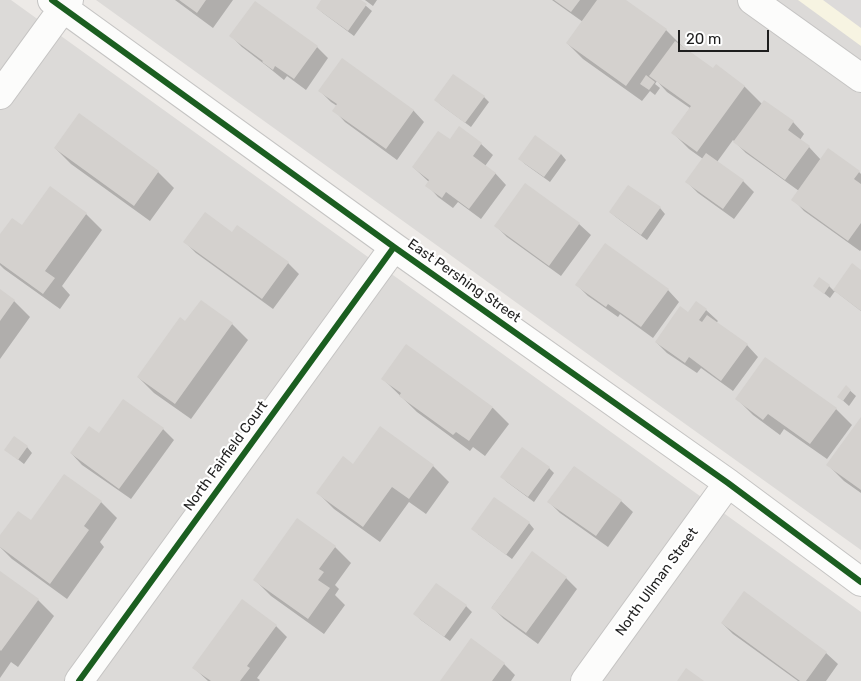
<!DOCTYPE html>
<style>
body{margin:0}
#map{position:relative;width:861px;height:681px;overflow:hidden;background:#edeae7;font-family:Rubik,sans-serif}
canvas{display:block}
.scale{position:absolute;left:678px;top:30px;width:91px;height:22px;box-sizing:border-box;border:2px solid #1e1e1e;border-top:0;padding-left:6px;font-size:15px;line-height:18px;white-space:nowrap;color:#1e1e1e;-webkit-text-stroke:4px #fff;paint-order:stroke}
</style>
<div id="map">
<canvas width="861" height="681"></canvas>
<div class="scale">20 m</div>
</div>
<script>
const g = document.querySelector('canvas').getContext('2d');
g.lineJoin = 'round';
function fill(path, color) { g.fillStyle = color; g.fill(path, 'evenodd'); }
const poly = rows => new Path2D(rows.map(r => 'M' + r).join(''));
function strokePath(path, color, width, dash) { g.strokeStyle = color; g.lineWidth = width; g.lineCap = dash ? 'butt' : 'round'; g.setLineDash(dash || []); g.stroke(path); }
function label(font, color, halo, rows, align = 'center') {
  g.font = font + ' Rubik,sans-serif'; g.lineWidth = 4.5; g.setLineDash([]); g.textBaseline = 'middle'; g.strokeStyle = halo; g.fillStyle = color; for (const [text, x, y, turn = 0] of rows) {
    g.save(); g.translate(x, y); g.rotate((+turn || 0) * Math.PI / 180); g.textAlign = isNaN(turn) ? turn : align; if (halo) g.strokeText(text, 0, 0); g.fillText(text, 0, 0); g.restore();
  }
}
fill(poly([
 [0,0,11,0,861,612,861,681,0,681],
 [96,0,861,0,861,550,610,370]
]), '#dcdad8');
fill(poly([
 [798,0,861,0,861,46]
]), '#f7f4e2');
fill(poly([
 [823,0,861,0,861,28]
]), '#dddbda');
fill(poly([
 [175,0,233,0,213,28],
 [323,0,359,0,372,11,354,36,323,13,317,8],
 [365,0,377,0,373,6],
 [552,0,624,0,666,30,682,46,713,70,744,86,762,104,793,122,804,134,800,140,809,147,821,160,859,172,861,174,861,250,860,251,804,211,793,199,799,191,746,153,733,140,717,162,743,181,754,192,734,219,698,193,687,182,703,159,689,149,673,133,690,108,667,92,657,81,655,84,660,88,655,95,650,91,642,101,583,59,567,43,583,22],
 [231,36,317,47,328,58,306,90,287,76,284,80,268,67,242,47],
 [320,91,413,110,424,122,397,160,345,122,334,110,337,106,331,102],
 [484,97,489,102,471,127,441,105,436,100],
 [450,141,481,144,493,155,485,166,495,173,506,185,481,219,458,202,453,208,438,197,427,185,429,182,413,167],
 [55,148,158,172,174,188,150,221,71,164],
 [561,154,566,160,550,182,525,164,520,159],
 [660,208,665,214,647,240,616,217,610,212],
 [86,214,102,230,62,286,70,295,60,309,4,269,0,265,0,237,22,227],
 [579,224,591,235,561,276,507,237,496,226],
 [232,234,288,263,299,274,273,309,196,253,185,242],
 [852,265,861,271,861,311,835,291,830,298,815,286,829,286,834,291],
 [577,285,668,290,679,302,653,338,620,314,618,317,588,296],
 [0,291,14,301,30,317,0,359],
 [696,303,706,310,718,321,716,323,747,345,758,357,733,391,701,368,697,373,667,353,656,342,688,314],
 [232,324,248,340,191,419,154,393,138,377],
 [383,379,493,408,509,424,485,456,473,447,470,451,417,412],
 [846,387,856,396,849,406,839,397],
 [737,399,836,409,852,425,827,459,784,429,780,435,753,415],
 [861,419,861,493,844,481,828,465],
 [163,429,174,440,131,499,82,465,71,453,99,435],
 [27,447,32,453,24,464,6,450],
 [354,465,433,466,449,482,426,514,409,502,380,542,334,509,318,493],
 [574,467,621,501,633,512,608,547,560,513,549,502],
 [549,468,554,473,534,502,507,482,502,477],
 [101,502,117,518,100,542,104,547,67,599,12,559,0,547,0,538,31,522],
 [529,523,534,529,512,559,478,534],
 [335,547,351,563,335,585,339,589,335,595,345,605,324,634,271,596,255,580],
 [532,553,566,578,577,589,538,644,504,619,492,607],
 [0,573,38,600,54,616,18,667,11,662,0,678],
 [436,585,466,606,472,612,450,641,421,620,415,614],
 [744,593,826,653,838,664,826,681,798,681,733,634,722,623],
 [276,626,287,637,257,678,260,680,259,681,208,681,194,668],
 [504,664,515,675,511,681,442,681]
]), '#0003');
fill(poly([
 [179,0,206,0,197,13],
 [321,0,361,0,367,4,348,31,316,8],
 [554,0,580,0,571,12],
 [597,0,626,0,667,29,626,86,566,43],
 [255,1,318,46,294,79,275,66,273,70,262,62,263,61,229,36],
 [675,41,713,68,716,64,745,86,697,152,671,133,691,106,649,76],
 [342,58,414,110,386,149,332,111,337,104,318,91],
 [453,74,485,96,465,123,434,100],
 [646,75,655,82,649,90,640,84],
 [764,100,794,121,788,130,810,146,785,180,733,142],
 [79,113,159,171,134,206,54,148],
 [459,126,482,143,473,156,496,173,469,209,446,192,442,198,425,186,429,180,412,167,438,131,450,139],
 [535,135,561,154,544,177,518,159],
 [828,148,860,171,854,179,861,184,861,223,848,241,791,200],
 [706,153,744,180,723,209,685,182],
 [525,183,580,223,549,266,494,226],
 [628,185,661,207,641,235,609,212],
 [50,186,87,213,45,271,55,278,43,294,0,263,0,234,12,218,22,225],
 [205,212,232,232,237,225,289,262,262,299,183,242],
 [605,243,669,289,641,327,608,304,606,307,575,285],
 [852,263,861,270,861,311,833,290],
 [819,277,830,285,824,294,813,286],
 [0,289,15,300,0,321],
 [201,300,233,323,175,404,137,377,180,317,185,321],
 [696,301,707,309,699,320,702,322,707,315,748,344,721,381,689,357,685,363,655,342,680,306,688,312],
 [406,344,493,407,469,441,456,432,453,435,399,396,401,393,381,379],
 [765,357,837,408,810,444,768,414,763,420,735,399],
 [846,385,851,390,843,401,837,397],
 [123,399,164,428,119,489,70,453,89,426,99,433],
 [861,417,861,490,826,465],
 [380,426,434,465,409,499,392,487,363,527,316,493,343,456,353,464],
 [14,436,28,446,18,460,4,450],
 [522,447,550,467,528,497,500,477],
 [574,466,622,500,596,536,547,502],
 [64,474,102,501,84,526,89,530,50,584,0,547,0,535,18,511,31,520],
 [494,497,530,522,506,555,471,529],
 [297,518,336,546,319,569,324,572,318,580,330,588,308,619,253,580],
 [532,551,567,577,526,633,491,608],
 [0,571,39,599,1,651,0,650],
 [436,583,467,605,444,637,413,614],
 [744,591,827,652,806,681,800,681,721,623],
 [242,599,277,625,247,666,250,668,240,681,211,681,192,668],
 [471,638,505,663,492,681,440,681],
 [686,668,704,681,677,681]
]), '#d4d1ce');
const minor = poly([
 [52,0,394,247,728,483,861,582],
 [752,0,861,78],
 [0,95,69,0],
 [79,681,394,247],
 [585,681,728,483]
]);
strokePath(minor, '#c5c4c3', 30);
strokePath(minor, '#fcfcfb', 28);
strokePath(poly([
 [52,0,394,247,728,483,861,582],
 [79,681,394,247]
]), '#1b5e20', 6);
label('14px', '#1e1e1e', '#fff', [
 ["East Pershing Street",464,281,35],
 ["North Fairfield Court",226,456,-54],
 ["North Ullman Street",657,582,-54]
]);
</script>
